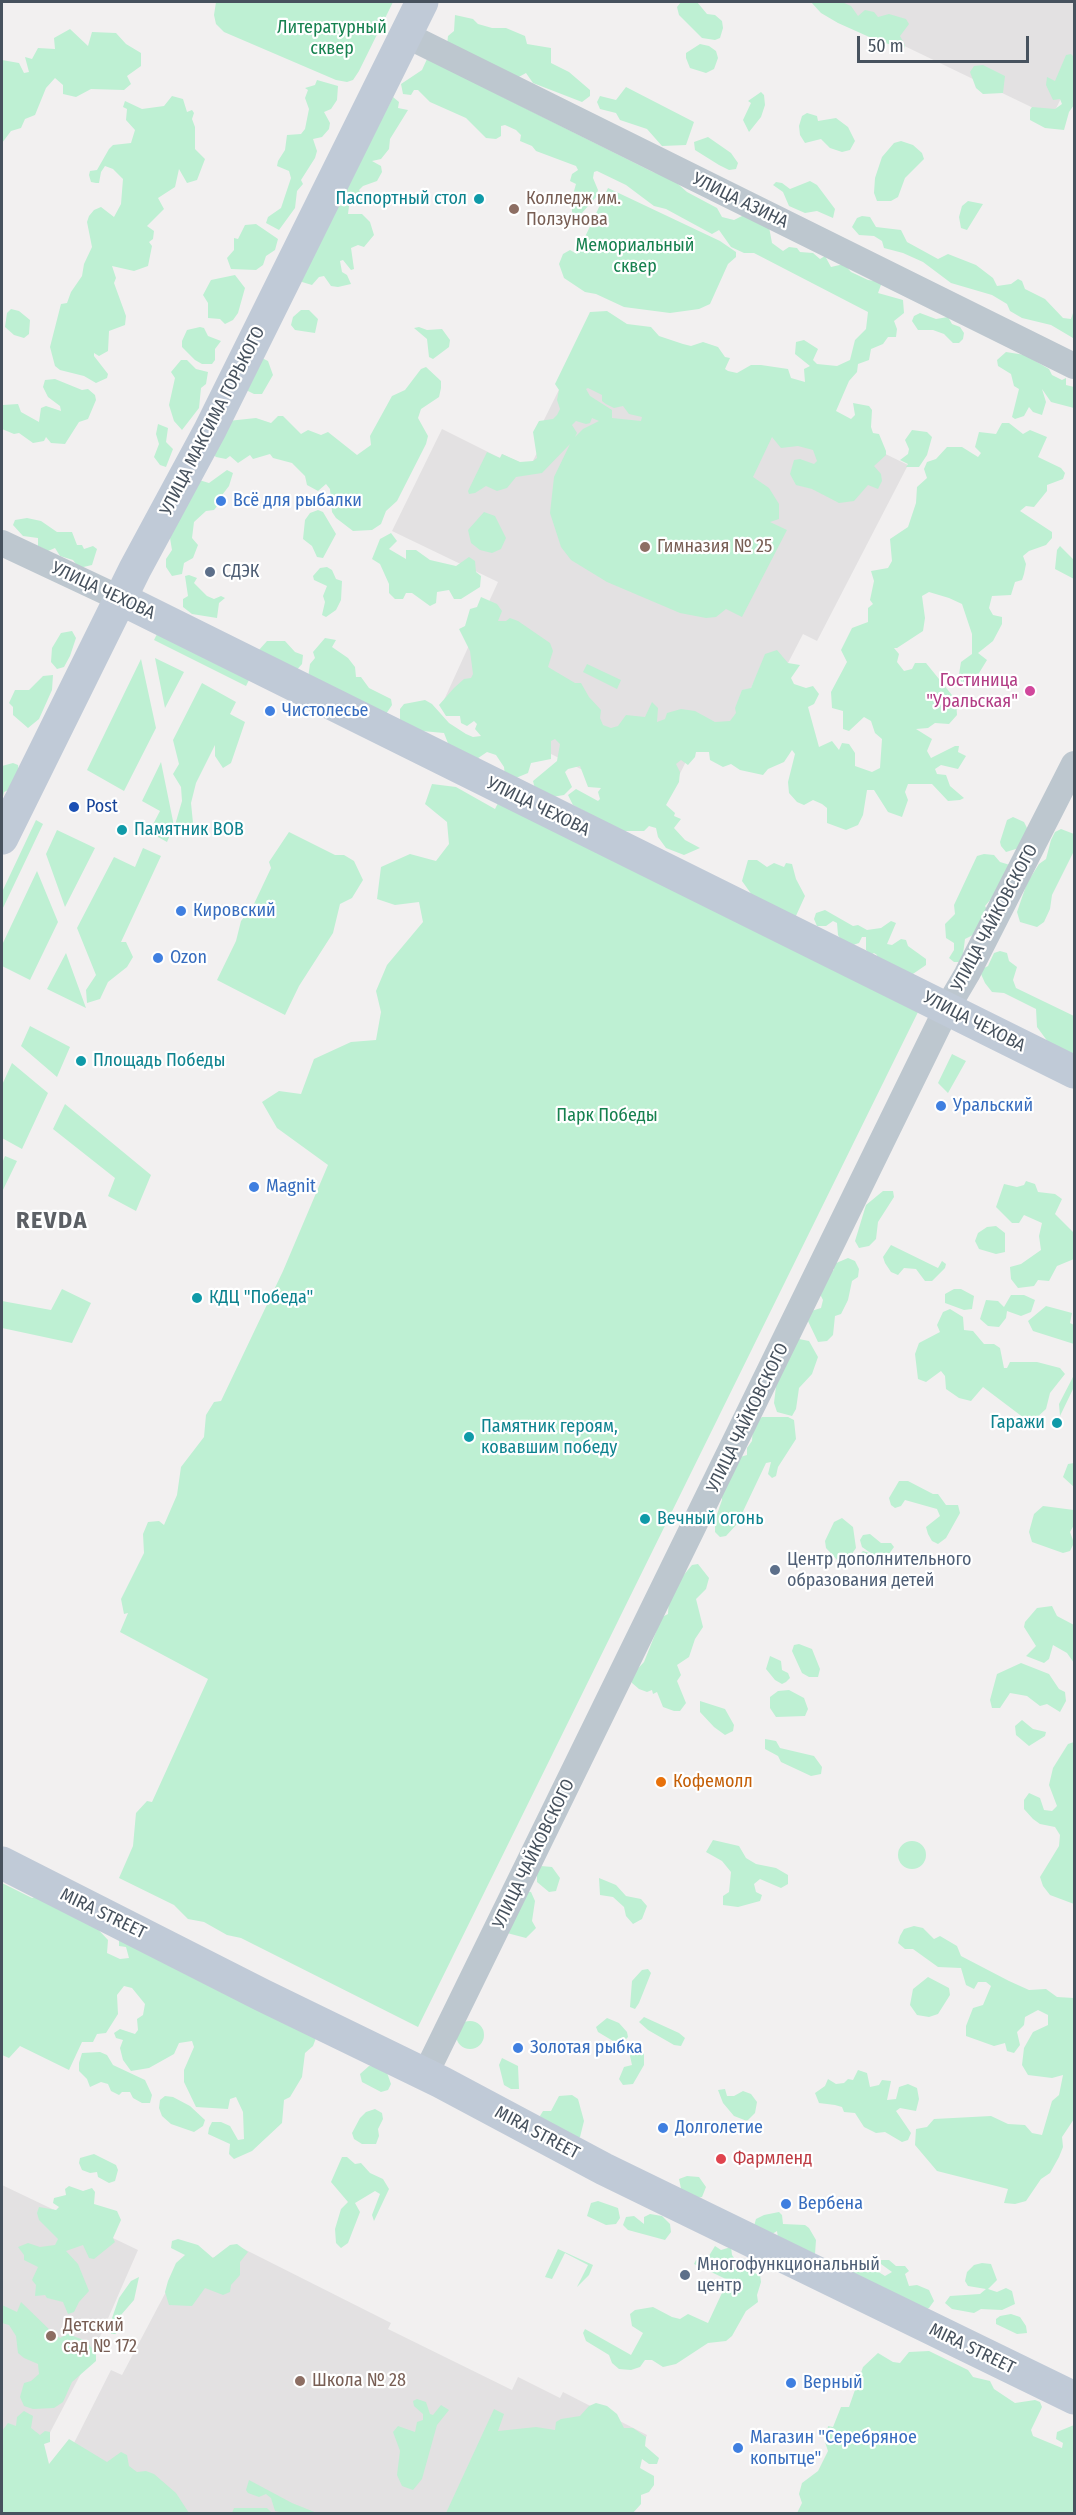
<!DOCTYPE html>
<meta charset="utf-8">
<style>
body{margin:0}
#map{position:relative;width:1076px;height:2515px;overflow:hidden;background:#f2f0f0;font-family:"Fira Sans Condensed",sans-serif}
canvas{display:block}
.frame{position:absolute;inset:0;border:3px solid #47525e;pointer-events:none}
.scale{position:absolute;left:857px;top:36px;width:172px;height:27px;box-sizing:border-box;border:3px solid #47525e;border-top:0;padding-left:8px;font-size:18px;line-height:21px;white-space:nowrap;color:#47525e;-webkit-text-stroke:4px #fff;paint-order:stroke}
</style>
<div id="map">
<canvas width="1076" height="2515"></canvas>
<div class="frame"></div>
<div class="scale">50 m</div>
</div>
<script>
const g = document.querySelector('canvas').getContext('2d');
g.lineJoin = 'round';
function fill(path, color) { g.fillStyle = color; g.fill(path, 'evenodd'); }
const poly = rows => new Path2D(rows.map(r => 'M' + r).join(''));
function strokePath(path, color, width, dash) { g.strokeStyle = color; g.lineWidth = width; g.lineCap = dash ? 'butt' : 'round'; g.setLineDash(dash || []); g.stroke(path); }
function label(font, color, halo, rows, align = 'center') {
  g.font = font + ' "Fira Sans Condensed",sans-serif'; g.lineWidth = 4.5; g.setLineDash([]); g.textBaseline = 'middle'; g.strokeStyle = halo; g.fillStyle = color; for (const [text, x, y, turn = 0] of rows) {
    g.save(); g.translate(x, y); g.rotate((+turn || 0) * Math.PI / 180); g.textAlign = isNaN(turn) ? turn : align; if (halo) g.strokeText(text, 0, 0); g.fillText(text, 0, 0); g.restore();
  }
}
fill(poly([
 [813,2,1074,2,1074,71,1052,117],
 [597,313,908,465,817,641,803,634,788,663,768,654,724,742,701,731,662,810,444,700,498,582,392,531,442,429,500,458,502,454,530,467,547,432,540,428],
 [2,2185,138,2250,99,2339,23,2484,2,2472],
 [242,2248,391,2323,388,2329,512,2390,518,2377,560,2398,563,2392,647,2435,613,2513,38,2514,111,2370,122,2375,178,2269]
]), '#e3e1e2');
fill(poly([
 [216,2,393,2,359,71,353,80,347,82,336,80,224,32,216,24,214,15],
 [681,2,697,2,707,14,715,15,722,21,723,28,720,38,715,40,702,38,679,15,677,7],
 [811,2,842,2,851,6,858,16,865,10,874,12,878,17,889,14,906,19,909,24,900,36,905,45,904,49,876,40,838,23,821,13],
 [455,15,473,19,478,24,492,28,506,28,525,36,527,44,551,48,551,63,569,72,590,90,590,96,582,102,533,83,526,73,515,79,447,45,448,36,454,31],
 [70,29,88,46,92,32,116,33,126,44,141,53,141,66,127,76,131,84,124,90,91,89,76,97,63,94,63,85,55,78,46,88,35,115,25,119,21,128,11,131,2,143,2,60,19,63,24,73,29,72,25,57,32,59,38,48,55,49,54,38],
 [700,44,709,46,716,51,718,58,714,69,706,73,690,68,686,58,686,53],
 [1071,54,1074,57,1074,105,1069,112,1064,130,1045,128,1030,120,1030,110,1032,107,1055,109,1062,104,1060,99,1053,100,1046,85,1047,77,1055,81,1066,55],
 [427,59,653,172,677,180,678,184,687,192,717,208,722,217,734,220,746,214,769,227,772,243,783,251,789,247,797,248,800,252,813,253,820,259,825,256,831,267,844,264,851,272,868,280,882,282,878,293,903,300,904,313,894,321,897,329,896,337,888,337,883,344,871,349,869,360,858,364,857,372,849,381,836,411,851,419,855,415,853,403,869,406,872,410,871,427,873,433,879,434,886,451,886,455,874,466,881,474,882,481,878,489,868,485,854,501,839,503,812,489,796,485,790,474,794,460,800,459,814,464,817,461,813,450,798,446,781,448,772,437,753,477,769,488,779,504,779,519,770,522,787,530,742,617,726,609,716,617,706,618,680,613,607,582,571,560,561,547,550,513,554,477,570,444,542,473,516,477,507,488,497,491,486,486,475,493,469,494,468,491,487,452,500,458,502,454,520,462,533,461,537,458,533,432,539,421,553,419,557,415,560,409,557,400,559,390,555,384,590,312,607,311,627,324,651,327,659,336,683,344,691,346,703,342,718,347,725,357,730,358,725,369,728,371,737,373,751,365,761,365,788,369,791,378,805,382,804,369,810,366,795,354,796,342,804,340,818,349,813,360,817,364,837,366,850,360,855,340,866,329,868,312,754,253,744,253,731,247,719,230,712,234,666,209,654,206,626,185,597,171,594,172,593,178,598,190,596,197,582,213,575,215,572,212,572,198,576,184,570,181,572,174,578,170,576,166,536,151,532,146,520,141,521,135,516,130,505,125,501,126,501,136,496,139,486,138,466,118,430,102,418,90,414,90,411,95,403,94,401,84,422,70],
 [588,388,602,395,602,401,606,404,614,408,623,406,629,414,642,417,641,421,612,418,612,410,590,396,586,389],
 [592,418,599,421,583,429,575,437,577,433,572,425,576,421,586,424,590,423],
 [983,65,1005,76,1003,93,983,94,976,88,970,72,974,66],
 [317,80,338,86,337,100,331,109,324,112,330,123,329,129,322,137,313,139,317,151,315,158,301,180,303,184,297,191,295,208,279,230,266,223,268,217,281,208,291,178,289,171,277,166,278,161,285,150,287,135,301,134,305,129,309,109,305,98,308,90,305,88,315,85],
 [626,87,694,122,686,145,662,146,647,129,620,120,616,113,600,109,597,102,600,96,616,100],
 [761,92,764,95,765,105,761,117,749,132,743,120,751,103,748,101],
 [172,96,183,99,187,112,192,110,194,113,192,119,195,127,195,149,205,159,197,180,187,183,179,169,175,187,158,198,164,209,147,226,154,231,153,239,149,242,152,246,148,266,134,271,112,266,116,278,114,283,126,316,125,325,109,331,108,351,99,356,94,353,94,356,108,374,107,378,96,383,84,376,60,370,55,366,50,347,61,304,67,303,71,292,82,276,84,264,92,247,87,222,89,216,94,210,101,207,114,217,121,204,123,179,113,169,105,166,101,172,99,183,96,183,91,182,89,175,90,171,97,170,109,149,113,145,131,143,135,130,126,120,127,109,123,107,125,101,142,109,164,106],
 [393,97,399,102,398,108,408,110,390,139,389,149,381,159,372,161,381,166,382,172,377,181,363,186,359,190,365,199,349,206,348,214,362,214,370,222,374,235,364,247,358,245,351,248,354,269,351,270,343,260,340,261,342,272,347,275,351,284,338,287,331,286,324,276,319,277,312,285,302,282,301,275],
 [807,113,817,116,818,121,836,118,848,127,855,141,850,150,842,152,830,148,821,139,805,143,800,135,799,126,802,116],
 [708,137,731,153,738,163,736,169,729,170,719,165,695,150,694,142],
 [901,141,913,145,922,153,924,159,905,178,898,197,891,201,877,201,874,193,875,178,882,157,894,143],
 [810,181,817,185,835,209,833,218,817,211,805,213,789,206,783,192,773,185,776,182,782,183,790,189],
 [608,188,720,241,736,252,736,257,728,264,710,304,699,309,670,313,624,307,596,294,585,292,564,278,559,264,563,254,570,250,577,254],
 [968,201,983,204,967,230,961,228,959,217,962,206],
 [862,216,870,217,876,227,901,230,907,242,938,259,948,254,976,265,993,278,997,286,1011,284,1018,279,1022,281,1025,289,1045,299,1063,318,1071,319,1074,310,1074,342,1073,338,1051,325,1022,318,1010,311,1007,304,992,295,951,283,923,262,903,253,884,248,882,241,874,236,859,235,852,227,857,218],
 [256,224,278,239,275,250,266,256,263,265,256,270,231,269,227,258,234,250,234,238,238,239,245,225],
 [235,275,245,288,238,313,233,320,225,324,220,319,208,318,208,303,203,295,211,280],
 [11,309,19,311,30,320,29,334,24,338,14,335,5,327,7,313],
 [301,310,309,310,318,319,315,333,295,330,291,325,293,317],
 [920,313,936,319,948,317,952,324,960,327,964,333,963,339,959,343,953,343,944,334,933,330,918,330,912,321,914,316],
 [200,327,204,328,208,336,221,341,215,349,215,360,212,364,202,364,195,360,182,347,182,341,187,330],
 [419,327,427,330,442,329,450,340,449,347,433,359,429,357,427,339,414,328],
 [1006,352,1025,355,1049,369,1052,375,1062,380,1066,378,1066,385,1074,387,1074,408,1051,402,1042,389,1046,402,1042,415,1033,412,1029,407,1024,416,1015,419,1012,417,1019,389,1014,386,1011,374,998,366,997,360],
 [262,358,268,361,273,375,262,394,254,394,246,390],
 [181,360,187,360,196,369,208,372,206,384,201,388,199,408,182,430,174,421,169,405,175,378,171,372],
 [426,367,441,381,441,388,439,397,421,409,418,418,428,436,426,444,397,501,386,511,381,524,372,530,353,531,336,518,332,512,330,489,326,484,318,491,307,485,305,476,292,463,273,458,270,454,253,459,250,455,238,463,230,456,226,459,216,457,208,450,228,421,256,418,271,423,278,416,283,416,301,434,308,430,321,435,328,432,357,455,371,445,370,436,392,396,405,390,421,369],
 [55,379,82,390,88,389,95,395,96,400,88,419,79,422,65,444,51,443,46,437,44,441,33,443,19,433,14,434,2,429,3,405,18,404,21,412,39,422,41,408,46,406,61,411,60,406,48,397,43,387,45,380],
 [1002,423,1009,423,1023,434,1030,430,1047,437,1038,457,1061,468,1065,473,1063,479,1047,485,1047,491,1034,507,1026,506,1020,511,1052,532,1052,538,1046,545,1029,551,1023,556,1026,564,1024,574,1022,580,1015,582,1011,595,992,596,989,608,993,615,1002,617,1002,624,993,641,978,653,987,660,973,683,966,684,958,680,961,662,972,654,972,634,962,604,949,598,929,592,922,596,925,618,923,631,897,648,894,648,899,654,897,662,904,671,912,669,915,663,926,663,956,700,957,715,949,724,935,723,928,728,916,729,932,739,927,751,931,758,955,746,959,746,958,752,966,756,958,769,941,765,935,769,937,774,946,775,950,786,964,798,960,800,948,801,932,784,908,784,905,792,908,800,902,817,888,812,874,790,867,790,863,815,858,825,846,830,827,823,827,808,822,804,813,800,804,805,797,802,789,793,788,782,795,754,792,750,784,762,768,769,763,775,740,770,731,764,723,767,710,760,709,752,696,752,695,757,688,765,681,760,676,764,680,772,679,782,666,805,675,813,674,816,681,819,674,828,685,840,700,848,684,855,666,848,658,837,656,828,649,826,644,831,621,831,573,805,568,795,576,789,598,801,600,799,598,792,601,788,588,787,580,766,568,769,565,772,572,787,564,795,552,797,535,789,533,781,557,761,560,744,555,739,551,741,551,759,531,763,528,773,511,780,505,777,504,767,496,755,487,752,468,765,449,746,444,733,422,731,400,725,400,709,404,704,425,700,432,704,449,723,466,734,473,737,481,736,475,729,477,724,474,721,467,726,461,723,460,716,446,716,439,705,454,688,464,679,471,678,473,674,470,651,459,629,465,626,470,609,477,607,481,597,497,604,502,611,498,621,506,621,510,618,518,621,550,643,553,651,548,667,575,683,581,683,589,697,601,710,600,718,603,725,611,728,618,726,626,715,645,717,652,702,658,708,657,722,665,719,667,713,681,709,695,711,715,722,730,721,736,713,735,708,742,690,751,688,765,654,777,650,788,663,800,665,791,678,794,684,806,688,813,686,819,694,814,704,808,707,819,747,832,741,839,750,842,743,849,744,855,753,855,766,872,772,880,768,882,739,875,733,871,721,864,717,849,731,843,729,843,711,832,708,831,692,847,662,841,650,852,628,868,622,868,608,873,604,870,600,874,581,871,571,888,568,892,561,890,539,908,527,916,503,917,487,927,478,924,469,927,462,936,459,947,447,962,447,978,457,981,453,975,447,979,432,996,434],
 [158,424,168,428,166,442,173,449,166,467,160,465,154,457,159,444,156,434],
 [912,430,927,432,932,437,927,455,919,467,906,467,908,464,900,460,908,454,909,449,905,440],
 [227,470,233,473,229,486,219,499,219,504,214,510,206,511,194,522,192,538,198,545,193,558,184,563,182,574,172,576,166,567,166,559,172,550,169,532,199,480,209,483],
 [318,510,323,512,336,534,323,558,317,557,312,546,303,539,305,520,310,513],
 [484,512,495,516,506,538,501,549,492,553,480,550,471,543,468,530],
 [27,518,41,521,57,532,72,532,77,545,82,545,84,549,93,546,97,549,92,565,79,568,73,560,60,556,55,548,48,551,38,546,38,538,23,536,13,525,15,520],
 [391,533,397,541,389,549,406,559,406,550,416,550,430,560,456,566,469,557,475,561,476,572,481,576,480,587,461,599,454,599,449,590,437,592,436,603,430,606,412,593,406,593,403,599,395,599,389,593,389,584,380,564,372,559,380,539],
 [1060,546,1074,560,1074,579,1055,569,1057,550],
 [327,567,332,570,336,579,342,581,341,600,336,610,326,617,322,615,325,602,323,596,327,586,314,580,313,576,320,568],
 [189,575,197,578,194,583,207,596,214,599,221,596,225,598,219,603,217,618,192,614,183,607,183,599,188,596,185,576],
 [72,631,76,638,70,656,64,667,57,669,51,662,52,648,61,633],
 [158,632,250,678,246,686,154,640],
 [325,638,336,640,332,647,348,658,355,667,356,677,361,677,369,688,391,699,392,705,386,714,308,678,310,664,315,658,313,652],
 [267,641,285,641,295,652,303,655,302,664,294,673,259,650],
 [155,658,184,672,165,708],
 [141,659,156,728,124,791,87,770],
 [587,664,621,680,617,689,583,672],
 [53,675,52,690,39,719,28,728,13,715,13,707,9,703,15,690,29,690,43,676],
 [202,683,236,702,230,714,245,722,231,763,223,768,215,756,215,745,196,783,191,803,193,823,183,832,175,825,182,801,181,787,173,774,179,764,173,740],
 [161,762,174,826,167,842,149,832,160,811,142,801],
 [13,763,18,765,19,773,13,788,4,792,2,801,2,766],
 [432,784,456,787,495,809,498,803,919,1010,418,2027,241,1938,227,1935,204,1922,188,1919,174,1905,119,1878,133,1846,136,1813,147,1801,152,1802,208,1679,120,1632,128,1613,124,1614,121,1599,144,1553,143,1534,148,1522,159,1521,164,1525,177,1495,181,1467,204,1437,206,1415,214,1402,221,1401,283,1271,328,1165,277,1128,262,1102,279,1091,301,1094,314,1059,351,1042,376,1040,381,1012,376,991,387,965,423,922,419,902,395,905,377,899,381,867,410,854,436,861,449,844,447,822,425,804],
 [1013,817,1024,822,1028,830,1019,848,1006,852,1001,846,1000,842,1007,820],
 [36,820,43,824,2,910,2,892],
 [1061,829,1074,834,1074,851,1052,895,1050,909,1044,922,1037,927,1020,922,1017,912,1027,883,1039,864,1046,859,1051,840,1055,832],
 [57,830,95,848,65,907,46,854],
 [289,832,335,855,344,855,354,861,363,880,352,898,340,904,333,933,299,986,285,1015,217,980,236,941,241,921,253,906,271,868,269,862],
 [143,848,161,856,121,942,126,942,133,957,127,967,108,982,100,999,87,1003,86,990,96,975,77,928,114,857,135,867],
 [984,854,994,855,1000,862,1010,865,997,900,990,900,985,906,988,911,979,932,965,939,962,962,954,962,949,958,954,950,954,943,946,938,945,924,955,914,954,905,977,856],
 [748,860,757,860,767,867,774,863,784,867,786,863,792,864,796,879,805,896,795,918,752,895,742,881],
 [37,871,58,922,30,980,2,966,2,945],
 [825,910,853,926,858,925,867,930,881,928,891,921,896,923,887,944,892,945,901,939,906,940,908,946,926,959,926,965,907,978,878,963,877,955,874,953,871,955,866,950,866,937,862,937,859,943,853,945,843,943,838,935,837,923,833,921,826,926,817,926,814,919,816,913],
 [1000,951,1007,953,1009,961,1017,967,1013,980,1016,988,1074,1016,1074,1054,1051,1046,1037,1027,1036,1009,1004,993,992,992,985,983,981,974,982,969,988,966,994,953],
 [66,953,86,1008,47,989],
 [30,1026,70,1047,57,1077,21,1046],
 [952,1054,966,1061,948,1093,938,1083],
 [12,1063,48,1093,22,1149,2,1138,2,1085],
 [65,1104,151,1175,136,1211,108,1196,115,1178,53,1129],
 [5,1156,17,1161,2,1192,2,1163],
 [1026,1181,1035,1184,1038,1192,1055,1194,1062,1199,1055,1214,1074,1233,1074,1259,1057,1266,1049,1281,1038,1280,1034,1286,1018,1288,1011,1279,1010,1267,1021,1264,1041,1250,1039,1236,1042,1223,1024,1215,1019,1223,1012,1223,996,1207,1004,1184,1017,1187,1024,1185],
 [883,1191,893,1191,894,1197,878,1222,876,1239,869,1246,859,1248,855,1241,866,1205],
 [996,1226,1005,1233,1005,1252,996,1254,979,1249,975,1241,978,1233,987,1227],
 [891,1245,938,1268,942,1261,946,1264,945,1268,932,1281,925,1281,916,1269,904,1268,898,1275,891,1272,885,1263,883,1257],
 [848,1258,855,1261,859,1269,858,1277,852,1281,848,1300,841,1314,835,1316,833,1335,827,1341,818,1342,807,1319,808,1312,821,1308,823,1300,820,1294,825,1273,834,1270,834,1264],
 [62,1289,91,1303,72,1343,2,1328,2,1301,51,1310],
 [954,1289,961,1289,974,1296,972,1309,964,1310,945,1303,945,1294],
 [1011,1295,1024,1295,1035,1300,1031,1312,1021,1316,1007,1311,1006,1318,999,1327,988,1326,980,1319,986,1300,998,1301,1004,1307],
 [1046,1306,1072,1313,1070,1323,1074,1325,1074,1344,1033,1331,1028,1321],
 [950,1309,963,1317,964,1330,973,1331,984,1344,994,1344,1000,1348,1004,1368,1007,1368,1010,1362,1037,1362,1060,1368,1065,1374,1050,1393,1046,1409,1033,1421,1024,1418,983,1387,971,1401,959,1398,946,1389,945,1376,941,1371,926,1382,918,1379,915,1354,919,1343,940,1332,937,1325,943,1312],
 [799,1339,809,1341,818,1357,812,1374,799,1388,796,1409,792,1416,777,1412,774,1403,777,1378,785,1368,786,1358],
 [1074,1375,1074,1387,1060,1416,1059,1404],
 [762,1417,788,1417,794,1420,796,1439,778,1467,776,1476,772,1478,768,1474,771,1462,766,1463,737,1524,726,1536,720,1537,715,1532,715,1520,722,1500,722,1489,740,1457,747,1455,747,1448,752,1441,753,1424],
 [1074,1463,1074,1487,1063,1477,1068,1464],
 [899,1481,908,1481,933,1494,938,1494,946,1505,958,1505,960,1513,946,1538,938,1544,932,1541,928,1534,926,1527,940,1516,937,1509,905,1500,901,1506,895,1508,891,1505,889,1498],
 [1043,1506,1074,1510,1074,1525,1070,1532,1074,1543,1070,1551,1063,1553,1032,1542,1029,1532,1034,1514],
 [842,1518,853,1527,856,1548,847,1561,839,1562,826,1548,825,1541,834,1522],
 [870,1534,881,1543,891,1543,894,1547,882,1564,861,1567,857,1562,859,1555,863,1551,872,1554,862,1547,860,1540,863,1535],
 [698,1564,709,1578,706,1589,696,1599,703,1627,695,1639,689,1657,677,1665,681,1675,677,1681,686,1703,680,1711,674,1711,663,1707,657,1692,653,1694,652,1690,647,1692,639,1689,632,1683,630,1677,644,1662,662,1617,668,1614,669,1598,677,1583,692,1565],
 [1052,1606,1057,1616,1074,1625,1074,1663,1067,1653,1053,1645,1049,1659,1044,1663,1026,1656,1036,1646,1024,1627,1025,1622,1037,1608],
 [799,1644,812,1649,820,1669,818,1677,809,1677,802,1673,792,1651,794,1645],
 [770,1656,781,1661,782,1670,788,1673,790,1678,786,1682,782,1684,775,1680,766,1669],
 [1021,1663,1049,1674,1059,1689,1065,1692,1066,1701,1060,1712,1047,1704,1040,1706,1027,1696,1010,1693,1000,1708,992,1708,990,1700,997,1674],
 [789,1690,804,1698,808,1709,805,1716,776,1717,770,1708,770,1697,778,1691],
 [700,1701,725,1709,734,1725,733,1731,725,1735,714,1727,700,1712],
 [1022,1720,1033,1729,1046,1732,1045,1736,1029,1746,1016,1735,1015,1726],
 [765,1739,776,1741,780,1748,814,1756,822,1767,821,1774,811,1776,781,1762,778,1756,765,1749],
 [1074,1742,1074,1904,1050,1895,1043,1886,1040,1877,1059,1846,1060,1835,1055,1827,1040,1824,1033,1819,1024,1809,1024,1800,1029,1793,1040,1798,1044,1810,1052,1811,1057,1806,1049,1785,1053,1768,1068,1744],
 [713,1840,739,1846,746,1858,756,1864,776,1868,788,1875,788,1884,781,1888,760,1879,754,1884,756,1892,762,1895,760,1901,738,1907,723,1905,723,1896,729,1892,731,1872,722,1861,706,1852],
 '898 1855a14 14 0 1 1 28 0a14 14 0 1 1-28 0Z',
 [541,1866,552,1867,560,1878,556,1891,549,1892,537,1882,537,1870],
 [599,1878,616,1885,626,1896,641,1899,647,1906,642,1919,633,1924,626,1916,624,1907,613,1897,600,1895],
 [2,1883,32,1898,40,1895,93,1924,108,1940,107,1953,120,1959,129,1958,126,1947,119,1946,119,1939,316,2038,313,2046,305,2053,302,2077,290,2097,284,2100,282,2123,252,2151,234,2159,229,2154,230,2144,208,2134,209,2128,212,2122,221,2122,230,2126,238,2140,244,2139,243,2112,236,2097,230,2099,228,2109,196,2107,184,2082,184,2070,194,2047,192,2041,179,2043,174,2054,149,2068,131,2071,123,2060,120,2048,123,2040,116,2038,114,2033,120,2029,135,2034,138,2030,137,2019,143,2015,145,2004,132,1988,124,1986,117,1995,118,2014,106,2033,97,2034,93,2042,82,2042,69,2070,20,2046,9,2058,2,2055],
 [525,1891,531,1892,535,1901,532,1921,536,1928,526,1938,507,1933],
 [914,1926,923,1928,934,1939,940,1936,957,1946,961,1956,1009,1981,1029,1990,1046,1989,1057,1997,1074,1998,1074,2119,1062,2137,1063,2147,1059,2157,1050,2173,1041,2179,1026,2201,1015,2204,1004,2203,1008,2189,937,2171,915,2145,916,2129,927,2127,934,2119,991,2116,1008,2124,1025,2125,1032,2133,1042,2135,1052,2101,1059,2095,1063,2075,1052,2078,1028,2075,1022,2065,1024,2048,1033,2032,1048,2025,1048,2015,1038,2010,1025,2017,1024,2025,1017,2032,1020,2045,1014,2053,1007,2051,1005,2043,994,2046,966,2036,966,2026,973,2008,983,2005,991,1986,986,1982,978,1982,974,1989,966,1985,961,1968,938,1967,913,1949,905,1949,898,1943,900,1936,904,1929],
 [648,1969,651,1973,639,2003,635,2009,630,2007,632,1981,642,1970],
 [928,1977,949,1988,950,1995,938,2014,929,2017,917,2015,910,2005,913,1989],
 [644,2017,679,2033,685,2038,681,2046,674,2045,648,2030,639,2022],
 [607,2018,619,2023,627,2032,628,2037,623,2042,613,2041,598,2032,596,2027],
 '456 2035a14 14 0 1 1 28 0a14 14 0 1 1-28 0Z',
 [634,2048,644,2052,644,2065,633,2084,623,2085,619,2079,624,2067,632,2065,630,2056],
 [100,2052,107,2055,113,2065,145,2080,152,2095,150,2103,142,2103,133,2098,130,2092,122,2092,119,2095,111,2091,108,2084,101,2082,90,2087,87,2079,79,2071,79,2063,82,2053],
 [502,2058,518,2066,519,2089,511,2089,504,2085,499,2065],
 [369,2066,385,2067,391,2084,388,2090,381,2092,362,2082,360,2074],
 [858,2070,867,2073,870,2087,879,2085,882,2080,891,2081,887,2100,896,2099,899,2087,908,2084,917,2088,919,2099,916,2111,900,2108,896,2111,911,2133,908,2140,902,2142,885,2132,876,2133,864,2127,855,2113,844,2112,842,2107,835,2105,819,2103,815,2093,825,2086,828,2079,836,2084,844,2083,848,2079,853,2080],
 [725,2089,727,2096,734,2096,743,2091,751,2094,757,2102,755,2113,747,2121,734,2116,723,2103,718,2090],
 [572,2095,578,2099,584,2121,580,2137,567,2139,542,2121,540,2116,543,2111,551,2111,559,2096],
 [165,2096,173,2097,190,2106,205,2120,203,2126,194,2132,171,2124,162,2116,159,2108,160,2100],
 [375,2109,382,2113,383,2119,378,2129,379,2136,376,2144,362,2144,354,2139,352,2133,360,2118,366,2112],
 [94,2154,116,2165,118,2170,115,2181,109,2183,98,2177,97,2172,90,2173,82,2170,79,2163,80,2158],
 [342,2157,347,2157,355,2164,361,2163,370,2173,383,2179,389,2189,374,2221,372,2215,380,2194,375,2191,355,2203,360,2212,348,2243,341,2248,336,2243,335,2229,341,2209,348,2202,331,2182],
 [687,2176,699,2177,706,2187,702,2197,691,2199,682,2193,679,2179],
 [69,2186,83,2191,92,2188,95,2192,94,2204,117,2211,121,2220,113,2238,115,2242,94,2259,89,2258,83,2245,66,2251,78,2264,89,2291,79,2302,74,2312,68,2314,63,2302,47,2298,45,2295,35,2296,36,2285,32,2280,38,2267,24,2260,24,2255,18,2247,28,2243,40,2247,55,2245,58,2239,39,2220,37,2213,39,2207,56,2210,59,2207,53,2203,54,2198,66,2195,65,2189],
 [598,2201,618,2208,620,2218,616,2224,606,2225,587,2216,591,2203],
 [779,2212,782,2215,783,2224,805,2225,809,2228,816,2240,815,2254,778,2238,777,2231,769,2236,754,2226,756,2219,764,2215],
 [650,2214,662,2216,670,2224,671,2232,665,2240,628,2230,623,2225,626,2217,634,2216,644,2224,644,2217],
 [178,2239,198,2245,213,2258,230,2245,237,2244,248,2252,240,2262,240,2275,231,2285,230,2292,223,2295,205,2288,192,2306,169,2305,165,2292,168,2281,176,2263,185,2255,171,2248,172,2241],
 [715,2246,721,2250,731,2247,732,2255,742,2269,760,2275,761,2282,757,2295,758,2302,746,2311,732,2336,726,2341,708,2343,676,2364,663,2367,652,2360,645,2360,640,2367,631,2370,619,2369,612,2363,609,2355,586,2341,583,2333,585,2329,631,2355,643,2333,632,2326,630,2314,635,2310,653,2307,672,2317,680,2319,688,2314,708,2323,728,2280,694,2264,696,2260,707,2259],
 [558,2249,593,2265,589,2275,577,2287,588,2265,565,2253,552,2279,545,2277],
 [881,2260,889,2260,896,2266,905,2266,909,2271,905,2274,909,2286,917,2285,929,2290,934,2301,929,2308,920,2312,846,2271,855,2262,864,2263,885,2276,892,2272,881,2264],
 [982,2263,991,2264,997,2280,988,2289,997,2292,1006,2288,1012,2291,1015,2304,1002,2310,981,2309,974,2313,952,2309,945,2303,950,2296,980,2294,986,2289,968,2286,965,2281,967,2272,974,2265],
 [139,2277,134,2300,121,2315,116,2334,111,2334,111,2321,119,2298,131,2281],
 [21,2302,54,2334,60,2338,68,2334,86,2341,96,2353,96,2361,72,2382,63,2402,54,2408,33,2409,24,2406,20,2397,24,2383,31,2381,39,2374,38,2364,24,2358,18,2353,16,2336,9,2325,2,2323,2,2305,17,2312],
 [1011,2314,1020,2317,1026,2326,1027,2333,1017,2334,996,2324,996,2319,1000,2316],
 [929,2351,968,2370,973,2377,990,2381,994,2389,1015,2403,1035,2400,1040,2402,1042,2407,1031,2430,1033,2436,1062,2448,1063,2443,1056,2439,1057,2432,1074,2425,1074,2513,797,2513,802,2503,799,2494,802,2483,818,2471,828,2451,825,2442,828,2426,833,2427,841,2407,849,2407,863,2367,878,2353,893,2362,900,2363,909,2352],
 [417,2399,426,2402,430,2414,433,2415,441,2405,449,2410,437,2425,422,2479,413,2490,402,2486,397,2475,400,2451,393,2432,398,2426,415,2432,417,2422,423,2420,423,2414,414,2406,413,2401],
 [596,2403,607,2406,617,2414,624,2428,633,2428,646,2437,645,2446,659,2458,657,2464,649,2464,642,2459,640,2468,654,2476,654,2485,649,2492,641,2495,641,2504,633,2513,446,2513,494,2409,504,2414,498,2431,536,2427,555,2430,556,2422,561,2419,580,2416,589,2406],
 [24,2411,33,2416,31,2428,40,2435,45,2431,50,2432,50,2442,44,2444,49,2464,69,2439,107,2462,121,2452,127,2455,129,2466,137,2472,146,2471,154,2474,176,2493,189,2513,2,2513,2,2431,8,2423,16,2426,17,2417],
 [249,2480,292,2503,317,2513,283,2513,275,2511,271,2498,266,2494,259,2497,248,2493,246,2490],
 [234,2508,267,2508,272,2513,232,2513]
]), '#bef0d3');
strokePath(poly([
 [406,35,1074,366],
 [2,543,121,599],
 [425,2075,947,1008,967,974,1074,764]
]), '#bdc7cf', 26);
strokePath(poly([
 [121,599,1074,1072],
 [2,838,135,569,210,430,422,2],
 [2,1863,262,1995,441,2082,604,2169,1074,2398]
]), '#c0cad7', 33);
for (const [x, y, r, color] of [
 [479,199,6,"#0f9aa8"],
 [514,209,6,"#8d6e63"],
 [221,501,6,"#3f7fe0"],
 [645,547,6,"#8d6e63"],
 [210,572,6,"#5c6f8a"],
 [1030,691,6,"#d1479c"],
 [270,711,6,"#3f7fe0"],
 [74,807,6,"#1a4fb4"],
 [122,830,6,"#0f9aa8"],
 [181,911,6,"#3f7fe0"],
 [158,958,6,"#3f7fe0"],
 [81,1061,6,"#0f9aa8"],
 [941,1106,6,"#3f7fe0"],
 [254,1187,6,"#3f7fe0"],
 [197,1298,6,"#0f9aa8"],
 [1057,1423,6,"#0f9aa8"],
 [469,1437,6,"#0f9aa8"],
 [645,1519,6,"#0f9aa8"],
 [775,1570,6,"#5c6f8a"],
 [661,1782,6,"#e8710a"],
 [518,2048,6,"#3f7fe0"],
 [663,2128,6,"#3f7fe0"],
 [721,2159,6,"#e0444e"],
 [786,2204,6,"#3f7fe0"],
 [685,2275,6,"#5c6f8a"],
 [51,2336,6,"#8d6e63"],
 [300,2381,6,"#8d6e63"],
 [791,2383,6,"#3f7fe0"],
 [738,2448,6,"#3f7fe0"]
]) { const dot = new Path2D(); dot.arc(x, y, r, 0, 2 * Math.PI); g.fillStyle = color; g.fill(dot); strokePath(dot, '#fff', 2); }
label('18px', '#16814f', '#fff', [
 ["Литературный",332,28],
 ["сквер",332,49],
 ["Мемориальный",635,246],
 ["сквер",635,267],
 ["Парк Победы",607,1116]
]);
label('18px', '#0d838f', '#fff', [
 ["Паспортный стол",467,199,"right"],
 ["Памятник ВОВ",134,830],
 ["Площадь Победы",93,1061],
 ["КДЦ \"Победа\"",209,1298],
 ["Гаражи",1045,1423,"right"],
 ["Памятник героям,",481,1427],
 ["ковавшим победу",481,1448],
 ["Вечный огонь",657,1519]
], 'left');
label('18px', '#785e54', '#fff', [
 ["Колледж им.",526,199],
 ["Ползунова",526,220],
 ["Гимназия № 25",657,547],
 ["Детский",63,2326],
 ["сад № 172",63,2347],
 ["Школа № 28",312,2381]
], 'left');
label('18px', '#47525e', '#fff', [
 ["УЛИЦА АЗИНА",740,201,26],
 ["УЛИЦА МАКСИМА ГОРЬКОГО",213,421,-63],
 ["УЛИЦА ЧЕХОВА",103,591,25],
 ["УЛИЦА ЧЕХОВА",538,807,26],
 ["УЛИЦА ЧАЙКОВСКОГО",995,918,-62],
 ["УЛИЦА ЧЕХОВА",974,1022,27],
 ["УЛИЦА ЧАЙКОВСКОГО",748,1418,-64],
 ["УЛИЦА ЧАЙКОВСКОГО",534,1854,-64],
 ["MIRA STREET",103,1914,26],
 ["MIRA STREET",537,2133,28],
 ["MIRA STREET",972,2349,26]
]);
label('18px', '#366cbe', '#fff', [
 ["Всё для рыбалки",233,501],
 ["Чистолесье",282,711],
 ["Кировский",193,911],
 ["Ozon",170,958],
 ["Уральский",953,1106],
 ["Magnit",266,1187],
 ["Золотая рыбка",530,2048],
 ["Долголетие",675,2128],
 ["Вербена",798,2204],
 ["Верный",803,2383],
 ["Магазин \"Серебряное",750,2438],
 ["копытце\"",750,2459]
], 'left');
label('18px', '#4e5e75', '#fff', [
 ["СДЭК",222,572],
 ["Центр дополнительного",787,1560],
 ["образования детей",787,1581],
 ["Многофункциональный",697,2265],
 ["центр",697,2286]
], 'left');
label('18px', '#b23c85', '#fff', [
 ["Гостиница",1018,681],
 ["\"Уральская\"",1018,702]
], 'right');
label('18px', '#164399', '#fff', [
 ["Post",86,807]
], 'left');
label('18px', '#c56008', '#fff', [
 ["Кофемолл",673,1782]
], 'left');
label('18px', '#be3a42', '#fff', [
 ["Фармленд",733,2159]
], 'left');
g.letterSpacing = '1.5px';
label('bold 24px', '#5c6065', '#fff', [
 ["REVDA",52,1221]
]);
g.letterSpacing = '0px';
</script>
